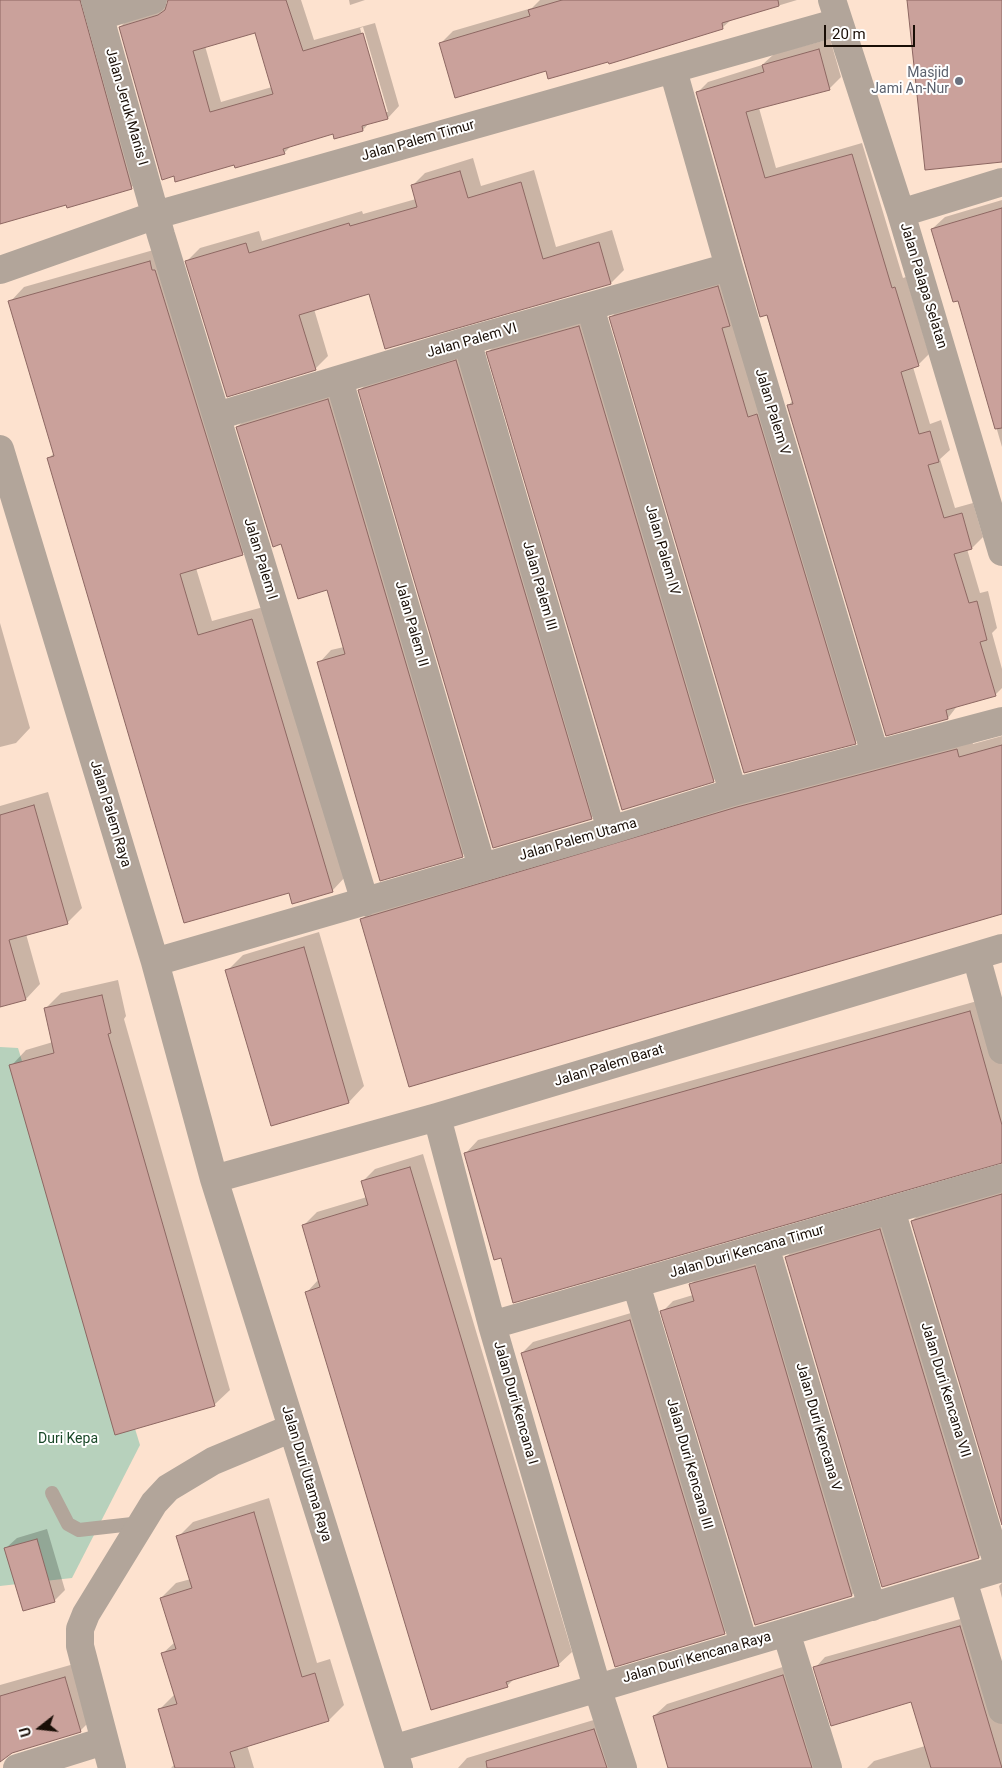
<!DOCTYPE html>
<style>
body{margin:0}
#map{position:relative;width:1002px;height:1768px;overflow:hidden;background:#fde2cf;font-family:Roboto,sans-serif}
canvas{display:block}
.north{position:absolute;left:15px;top:1703px;width:50px;height:50px;-webkit-text-stroke:4px #fff;paint-order:stroke;rotate:254deg;font-size:14px;font-weight:700;line-height:20px;text-align:center;color:#190e06}
.north::after{content:'';display:block;margin:auto;width:18px;height:22px;background:#190e06;clip-path:polygon(50% 0,100% 100%,50% 72%,0 100%)}
.scale{position:absolute;left:824px;top:25px;width:91px;height:22px;box-sizing:border-box;border:2px solid #190e06;border-top:0;padding-left:6px;font-size:15px;line-height:18px;white-space:nowrap;color:#190e06;-webkit-text-stroke:4px #fff;paint-order:stroke}
</style>
<div id="map">
<canvas width="1002" height="1768"></canvas>
<div class="north">U</div>
<div class="scale">20 m</div>
</div>
<script>
const g = document.querySelector('canvas').getContext('2d');
g.lineJoin = 'round';
function fill(path, color) { g.fillStyle = color; g.fill(path, 'evenodd'); }
const poly = rows => new Path2D(rows.map(r => 'M' + r).join(''));
function strokePath(path, color, width, dash) { g.strokeStyle = color; g.lineWidth = width; g.lineCap = dash ? 'butt' : 'round'; g.setLineDash(dash || []); g.stroke(path); }
function label(font, color, halo, rows, align = 'center') {
  g.font = font + ' Roboto,sans-serif'; g.lineWidth = 4; g.setLineDash([]); g.textBaseline = 'middle'; g.strokeStyle = halo; g.fillStyle = color; for (const [text, x, y, turn = 0] of rows) {
    g.save(); g.translate(x, y); g.rotate((+turn || 0) * Math.PI / 180); g.textAlign = isNaN(turn) ? turn : align; if (halo) g.strokeText(text, 0, 0); g.fillText(text, 0, 0); g.restore();
  }
}
fill(poly([
 [0,1047,18,1048,140,1445,72,1578,0,1586]
]), '#b7d1bc');
fill(poly([
 [0,0,93,0,142,176,131,188,0,216],
 [169,0,301,0,314,40,375,23,399,106,388,118,369,123,363,130,335,138,334,133,292,145,284,153,235,167,120,27,131,16,169,3],
 [363,27,388,112,385,112,360,28],
 [256,31,272,87,221,102,205,46],
 [349,0,365,0,350,5],
 [540,0,797,0,731,20,723,27,610,63,609,60,547,69,440,44,453,31,532,8],
 [830,39,841,77,830,88,759,108,776,168,862,143,903,278,906,277,929,354,918,365,913,367,930,424,941,420,950,450,940,459,955,508,973,503,983,537,972,548,967,549,980,593,988,591,997,628,992,633,1002,669,1002,688,995,695,958,705,948,718,788,406,793,400,697,93,708,82,762,65,774,54],
 [473,158,481,186,534,170,556,247,612,230,624,270,611,283,370,293,314,309,328,356,315,369,187,261,200,248,259,231,262,241,362,211,363,214,416,199,412,186,425,173],
 [1002,200,1002,447,959,299,932,229,945,217],
 [164,247,257,540,242,554,196,568,212,621,267,606,346,876,332,891,289,891,49,458,54,453,10,302,24,287],
 [729,276,866,732,855,742,611,317,621,307],
 [590,316,724,770,713,781,488,352,499,341],
 [468,350,603,807,591,818,360,390,371,379],
 [340,388,474,843,462,856,319,663,331,650,344,647,327,588,237,427,250,415],
 [0,623,30,728,16,743,0,747],
 [971,736,973,744,1002,736,1002,912,362,919,375,906],
 [48,792,82,908,68,922,26,934,40,984,26,999,0,1006,0,806],
 [319,932,364,1086,349,1102,227,971,243,955],
 [118,980,126,1016,124,1019,230,1390,214,1405,11,1066,26,1050,53,1042,45,1009,61,993],
 [988,998,1002,1044,1002,1163,502,1257,465,1154,478,1140],
 [423,1154,572,1652,558,1665,515,1678,507,1686,307,1292,319,1279,304,1225,317,1212,367,1197,362,1182,375,1169],
 [1002,1186,1002,1520,912,1221,924,1209],
 [891,1219,990,1547,979,1557,883,1586,786,1257,797,1247],
 [765,1256,863,1584,852,1595,756,1624,662,1312,673,1301,693,1295,690,1285,701,1274],
 [641,1310,735,1622,724,1633,522,1353,533,1342],
 [269,1498,317,1663,330,1659,344,1705,329,1720,247,1745,254,1768,171,1768,175,1764,159,1710,175,1694,162,1654,175,1642,161,1598,176,1583,191,1579,178,1537,193,1522],
 [47,1529,65,1590,54,1601,6,1548,17,1538],
 [1002,1583,1002,1598,999,1586],
 [971,1616,1002,1723,1002,1768,867,1768,874,1761,925,1746,912,1700,815,1668,825,1657],
 [81,1662,96,1715,80,1731,12,1752,0,1761,0,1685],
 [795,1663,827,1768,670,1768,654,1716,667,1704],
 [607,1716,627,1768,458,1768,467,1758]
]), '#0003');
const building = poly([
 [0,0,80,0,132,189,67,208,66,205,0,224,0,0],
 [168,0,286,0,303,51,363,33,388,119,362,126,363,131,334,139,333,134,283,149,285,154,235,168,234,165,175,182,174,176,162,180,119,27,158,15,165,10,168,0],
 [255,33,273,94,210,112,193,51,255,33],
 [562,0,778,0,779,6,722,23,723,29,609,64,608,62,548,79,546,71,455,98,439,43,530,16,528,10,562,0],
 [907,0,1002,0,1002,162,925,170,907,0],
 [819,49,830,90,746,112,765,178,852,154,892,288,895,287,919,366,901,372,919,434,930,431,939,462,928,465,944,518,962,513,972,549,954,554,969,603,977,601,987,640,980,642,996,696,946,710,948,719,886,736,787,405,793,404,767,315,760,317,696,92,764,72,762,65,819,49],
 [460,171,468,198,521,182,543,259,599,242,611,284,385,349,369,294,299,315,316,370,227,397,185,261,246,243,249,253,349,223,350,226,417,207,411,185,460,171],
 [1002,208,1002,428,995,429,958,301,953,302,931,229,1002,208],
 [150,261,152,270,155,270,243,555,180,574,198,635,252,619,333,892,292,904,289,893,184,923,47,458,54,456,8,301,150,261],
 [718,286,730,326,722,328,748,417,757,414,856,744,744,773,609,317,718,286],
 [579,326,714,782,622,810,486,352,579,326],
 [456,360,592,819,493,848,358,390,456,360],
 [328,399,463,857,380,881,317,662,345,654,327,590,298,599,281,544,273,547,236,427,328,399],
 [1002,745,1002,914,409,1087,360,919,737,807,957,749,959,757,1002,745],
 [34,805,68,924,9,940,26,1000,0,1007,0,815,34,805],
 [304,947,349,1103,271,1126,225,970,304,947],
 [102,995,111,1033,108,1034,215,1406,115,1435,9,1065,54,1053,44,1008,102,995],
 [970,1011,1002,1125,1002,1163,513,1303,501,1258,494,1260,464,1153,970,1011],
 [410,1167,559,1666,506,1682,508,1687,431,1710,305,1292,320,1287,302,1225,368,1205,361,1181,410,1167],
 [1002,1194,1002,1525,911,1221,1002,1194],
 [880,1229,979,1558,882,1587,785,1257,880,1229],
 [755,1266,852,1596,755,1625,660,1311,694,1301,689,1284,755,1266],
 [630,1320,725,1634,615,1667,521,1353,630,1320],
 [254,1512,302,1677,315,1673,329,1721,230,1752,235,1768,175,1768,158,1709,177,1704,161,1653,176,1649,160,1598,192,1588,176,1536,254,1512],
 [37,1539,55,1602,23,1611,4,1548,37,1539],
 [960,1626,1002,1768,931,1768,911,1702,831,1726,813,1667,960,1626],
 [783,1675,812,1768,668,1768,653,1716,783,1675],
 [65,1677,81,1732,12,1753,0,1762,0,1696,65,1677],
 [594,1729,607,1768,487,1768,486,1761,594,1729]
]);
fill(building, '#caa19b');
strokePath(building, '#8d6762', 1);
strokePath(poly([
 [52,1493,68,1524,79,1530,141,1523]
]), '#b2a59a', 14);
strokePath(poly([
 [95,0,161,235,365,902],
 [832,0,901,213,1002,552],
 [100,16,153,0],
 [673,70,729,267,875,754],
 [901,213,1002,182],
 [0,270,156,215,839,22],
 [590,307,733,792],
 [467,341,611,830],
 [339,380,482,867],
 [217,416,467,341,729,267],
 [0,449,155,962,214,1179,399,1768],
 [976,956,1002,1050],
 [155,962,611,830,733,792,1002,721],
 [437,1117,492,1325,597,1687,623,1768],
 [214,1179,437,1117,1002,948],
 [891,1210,999,1569],
 [765,1246,872,1607],
 [636,1284,744,1644],
 [492,1325,1002,1178],
 [963,1580,1002,1710],
 [786,1632,828,1768],
 [393,1749,1002,1568],
 [17,1768,104,1741],
 [112,1768,80,1646,80,1629,86,1614,154,1503,168,1488,213,1461,292,1428]
]), '#b2a59a', 28);
for (const [x, y, r, color] of [
 [959,81,5,"#6b7280"]
]) { const dot = new Path2D(); dot.arc(x, y, r, 0, 2 * Math.PI); g.fillStyle = color; g.fill(dot); strokePath(dot, '#fff', 2); }
label('14px', '#5b616d', '#fff', [
 ["Masjid",949,73],
 ["Jami An-Nur",949,89]
], 'right');
label('14px', '#190e06', '#fff', [
 ["Jalan Jeruk Manis I",126,107,74],
 ["Jalan Palem Timur",418,141,-16],
 ["Jalan Palapa Selatan",923,286,73],
 ["Jalan Palem VI",472,341,-16],
 ["Jalan Palem V",772,412,73],
 ["Jalan Palem IV",662,550,74],
 ["Jalan Palem I",260,559,73],
 ["Jalan Palem III",539,586,74],
 ["Jalan Palem II",411,624,74],
 ["Jalan Palem Raya",110,814,73],
 ["Jalan Palem Utama",578,840,-16],
 ["Jalan Palem Barat",609,1066,-17],
 ["Jalan Duri Kencana Timur",747,1252,-16],
 ["Jalan Duri Kencana VII",945,1390,73],
 ["Jalan Duri Kencana I",515,1403,74],
 ["Jalan Duri Kencana V",818,1427,74],
 ["Jalan Duri Kencana III",689,1464,74],
 ["Jalan Duri Utama Raya",306,1474,73],
 ["Jalan Duri Kencana Raya",697,1658,-16]
]);
label('14px', '#194828', '#fff', [
 ["Duri Kepa",68,1439]
]);
</script>
